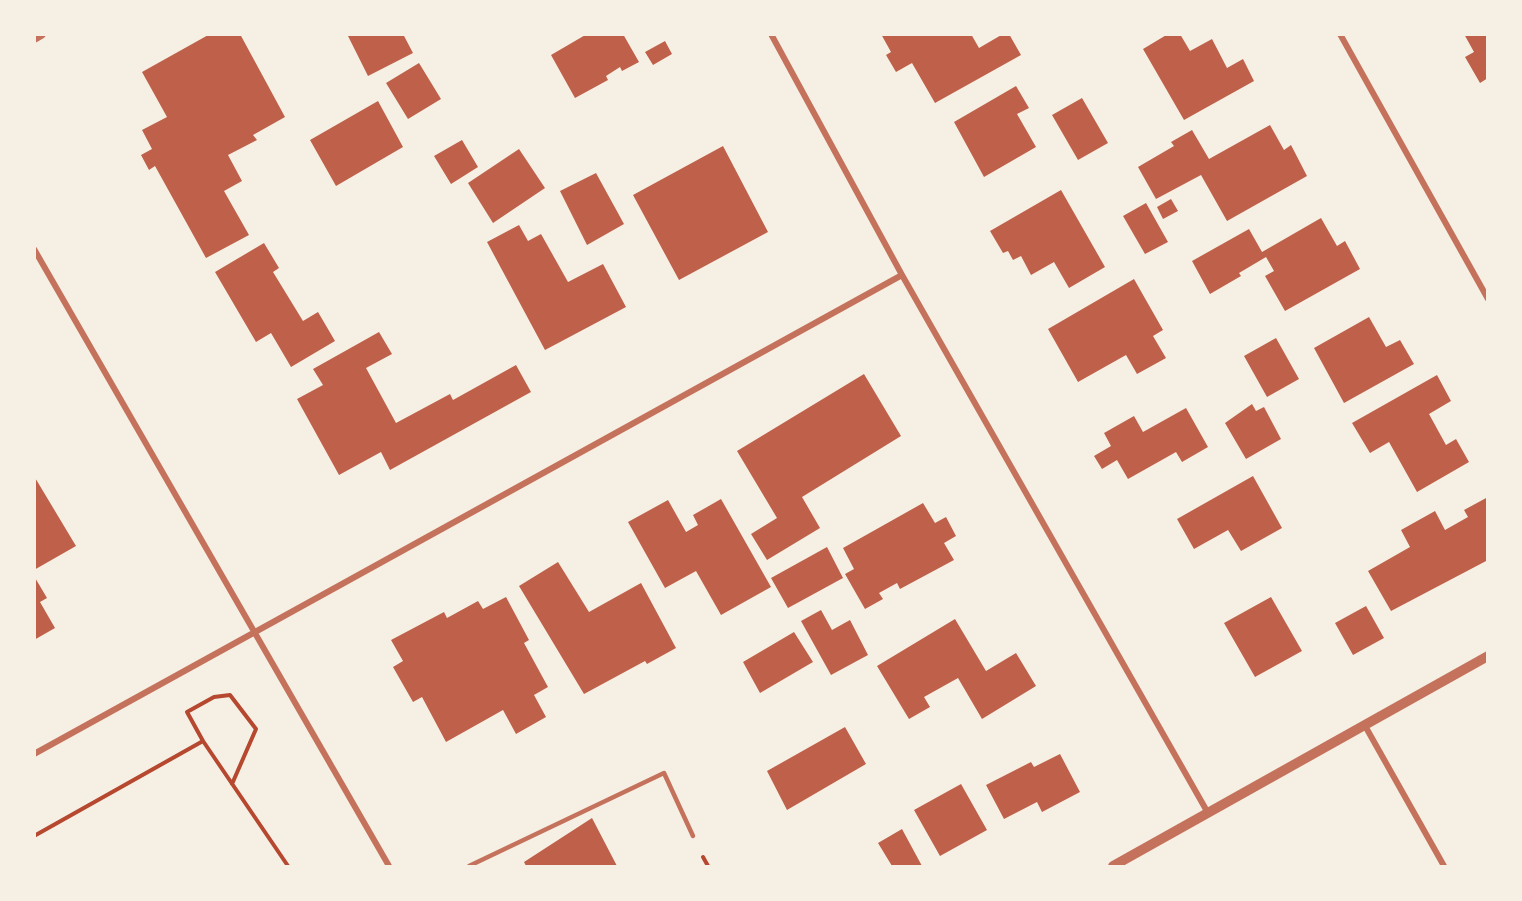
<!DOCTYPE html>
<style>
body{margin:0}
#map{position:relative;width:1522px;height:901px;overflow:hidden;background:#f6efe4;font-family:"PT Sans Narrow",sans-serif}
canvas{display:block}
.frame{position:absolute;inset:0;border:36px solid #f6efe4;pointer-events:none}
</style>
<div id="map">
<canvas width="1522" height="901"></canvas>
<div class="frame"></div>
</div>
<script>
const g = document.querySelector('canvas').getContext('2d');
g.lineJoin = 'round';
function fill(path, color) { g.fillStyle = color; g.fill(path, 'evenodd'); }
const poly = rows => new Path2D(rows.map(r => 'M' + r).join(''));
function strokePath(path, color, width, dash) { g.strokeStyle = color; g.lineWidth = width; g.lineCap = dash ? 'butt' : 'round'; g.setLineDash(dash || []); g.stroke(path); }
fill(poly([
 [210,34,240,34,285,117,253,135,257,140,228,155,242,181,224,191,249,235,206,258,155,166,149,170,141,155,152,149,142,130,167,117,142,72],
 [347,34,403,34,413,53,368,76],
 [587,34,623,34,639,62,622,71,620,67,606,76,608,80,575,98,551,55],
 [881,34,971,34,979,48,1003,34,1009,34,1021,55,935,103,912,63,896,72,886,55,891,52],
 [1168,34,1180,34,1190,51,1212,39,1227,68,1243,59,1254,81,1184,120,1143,49],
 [1464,34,1488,34,1488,78,1480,83,1465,57,1474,52],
 [665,41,672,54,653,65,645,52],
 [419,63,441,99,408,119,386,83],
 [1016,86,1029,108,1017,114,1036,147,984,177,954,122],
 [1082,98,1108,143,1078,160,1052,115],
 [378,101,403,147,336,186,310,140],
 [1270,125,1284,150,1291,145,1307,176,1227,221,1201,175,1156,199,1138,167,1174,146,1171,142,1192,130,1209,159],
 [462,140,478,167,451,184,434,156],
 [723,146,768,232,679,280,633,195],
 [519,149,545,188,493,223,468,183],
 [596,173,624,224,587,245,560,191],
 [1061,190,1105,267,1069,288,1054,262,1031,275,1021,256,1013,260,1008,251,1003,253,990,231],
 [1171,199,1178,211,1163,219,1157,207],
 [1146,203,1168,242,1145,254,1123,216],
 [1321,218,1337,246,1345,241,1360,269,1285,311,1265,276,1274,271,1266,257,1239,273,1241,276,1210,294,1192,261,1249,229,1262,252],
 [519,225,528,241,541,234,568,282,603,264,626,307,545,350,487,242],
 [264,243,279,268,273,272,303,321,318,312,335,341,291,367,271,333,256,342,215,272],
 [1134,279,1163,330,1153,336,1166,358,1137,374,1126,355,1078,382,1048,329],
 [1369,317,1386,347,1400,340,1414,364,1344,403,1314,348],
 [379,332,392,354,366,368,396,423,450,394,453,400,516,365,531,392,390,470,381,452,339,475,297,399,323,385,313,369],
 [1276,338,1299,379,1267,397,1244,356],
 [864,374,901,436,802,497,820,528,767,560,751,534,777,518,737,451],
 [1437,375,1451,401,1429,414,1446,445,1456,439,1469,462,1417,492,1389,442,1370,453,1352,423],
 [1252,404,1256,411,1264,407,1281,439,1246,459,1225,423],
 [1186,408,1208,447,1182,462,1176,452,1128,479,1117,460,1102,469,1094,456,1111,446,1104,433,1134,416,1143,432],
 [34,476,76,546,34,570],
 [1253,476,1282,528,1241,551,1228,530,1194,549,1177,519],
 [1488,497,1488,560,1391,611,1368,571,1410,547,1401,530,1435,511,1445,530,1468,517,1464,510],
 [721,499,771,587,721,615,696,571,665,588,628,522,668,500,686,532,698,525,693,515],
 [923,503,935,523,946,517,956,536,944,543,954,560,900,589,897,583,879,593,883,599,865,609,845,574,854,569,843,548],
 [827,547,843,578,788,608,771,578],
 [558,562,589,612,641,583,676,648,647,664,645,661,584,694,519,586],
 [34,576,47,598,40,602,55,628,34,640],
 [506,597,529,640,524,643,548,687,534,695,546,717,516,734,503,710,446,742,422,697,413,702,393,667,403,661,391,640,444,612,447,618,478,601,483,609],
 [1271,597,1302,651,1255,677,1224,623],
 [1366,606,1384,638,1353,655,1335,623],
 [821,610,832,630,850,620,868,655,831,675,801,621],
 [955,619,986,671,1016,653,1036,686,982,719,958,678,924,697,930,707,909,719,877,666],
 [794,632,813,662,760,693,743,662],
 [845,727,866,764,787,810,767,771],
 [1060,754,1080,792,1042,812,1037,802,1004,819,986,785,1031,762,1034,767],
 [961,784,987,830,940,856,914,810],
 [592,818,617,866,526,866,524,862],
 [902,829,922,866,892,866,878,843]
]), '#bf614a');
strokePath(poly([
 [203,741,187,712,214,697,230,695,256,729,232,784],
 [34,836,203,741,288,866],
 [703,857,708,866]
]), '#b5482f', 4);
strokePath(poly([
 [469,866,664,773,693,836]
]), '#c5725c', 4.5);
strokePath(poly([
 [771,34,902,275,1208,813],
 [1340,34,1488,299],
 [34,249,389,866],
 [1364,724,1444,866],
 [34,754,902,275]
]), '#c5725c', 6);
strokePath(poly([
 [34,38,41,34],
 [1113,866,1488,656]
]), '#c5725c', 10);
</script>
